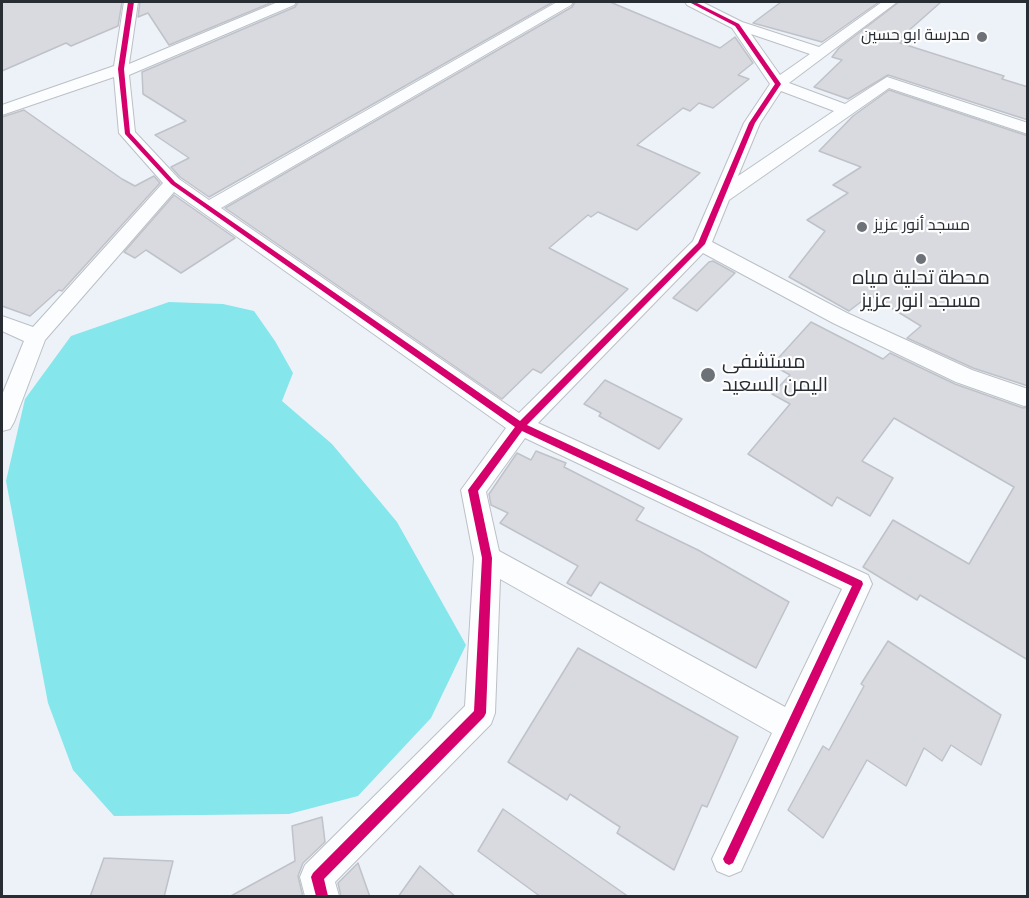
<!DOCTYPE html>
<meta charset="utf-8">
<style>
body{margin:0}
#map{position:relative;width:1029px;height:898px;overflow:hidden;background:#edf2f9;font-family:Georgia,serif}
canvas{display:block}
.frame{position:absolute;inset:0;border:3px solid #282c33;pointer-events:none}
</style>
<div id="map">
<canvas width="1029" height="898"></canvas>
<div class="frame"></div>
</div>
<script>
const g = document.querySelector('canvas').getContext('2d');
g.lineJoin = 'round';
function fill(path, color) { g.fillStyle = color; g.fill(path, 'evenodd'); }
const poly = rows => new Path2D(rows.map(r => 'M' + r).join(''));
function strokePath(path, color, width, dash) { g.strokeStyle = color; g.lineWidth = width; g.lineCap = dash ? 'butt' : 'round'; g.setLineDash(dash || []); g.stroke(path); }
function label(font, color, halo, rows, align = 'center') {
  g.font = font + ' Georgia,Cairo,serif'; g.lineWidth = 4.5; g.setLineDash([]); g.textBaseline = 'middle'; g.strokeStyle = halo; g.fillStyle = color; for (const [text, x, y, turn = 0] of rows) {
    g.save(); g.translate(x, y); g.rotate((+turn || 0) * Math.PI / 180); g.textAlign = isNaN(turn) ? turn : align; if (halo) g.strokeText(text, 0, 0); g.fillText(text, 0, 0); g.restore();
  }
}
fill(poly([
 [169,302,223,304,254,311,275,341,293,373,282,401,332,444,397,522,466,645,431,718,358,796,289,814,114,816,73,770,48,703,6,481,25,399,71,336]
]), '#85e6ec');
const building = poly([
 [2,2,122,2,118,26,71,46,66,43,2,71,2,2],
 [140,2,273,2,169,45,148,13,138,17,140,2],
 [298,2,553,2,209,197,180,177,171,167,189,158,155,135,186,121,143,94,142,72,295,7,298,2],
 [575,2,610,2,720,48,735,37,753,63,738,75,749,79,713,108,699,103,690,111,683,108,637,145,700,173,637,230,598,212,591,217,588,215,549,248,628,289,541,373,533,369,502,399,225,208,572,7,575,2],
 [781,2,879,2,822,42,753,23,781,2],
 [899,2,941,2,898,40,902,41,900,43,1004,76,1002,79,1028,87,1028,120,888,75,848,99,814,87,842,60,832,57,839,48,899,2],
 [889,90,1028,136,1028,386,973,368,907,338,921,326,870,295,849,311,789,277,825,231,807,220,848,193,833,185,861,167,819,151,853,116,889,90],
 [24,110,122,179,135,186,154,176,160,183,62,291,59,290,30,316,2,306,2,117,24,110],
 [174,195,235,238,181,273,146,250,135,258,124,252,174,195],
 [713,261,735,273,697,311,673,298,709,262,713,261],
 [811,322,883,359,890,353,955,384,1023,408,1028,407,1028,660,920,595,917,600,863,567,893,520,969,564,1014,487,894,418,862,461,893,478,870,516,837,497,832,506,748,454,790,404,772,394,790,375,772,365,811,322],
 [605,380,682,419,659,449,599,416,601,413,584,404,605,380],
 [536,451,566,463,564,467,644,508,636,520,698,550,789,602,756,668,600,582,591,596,567,583,578,566,500,523,508,513,491,505,489,494,517,453,531,460,536,451],
 [888,641,1001,715,981,765,951,745,942,761,924,748,906,786,867,760,823,838,788,810,823,746,829,750,864,686,861,684,888,641],
 [578,648,738,737,707,807,702,805,674,870,617,833,620,827,570,794,567,800,508,762,578,648],
 [503,809,629,897,541,897,478,851,503,809],
 [322,817,325,842,303,863,298,876,303,897,229,897,295,861,292,826,322,817],
 [104,858,173,861,164,897,90,897,104,858],
 [358,863,370,897,341,897,338,883,358,863],
 [420,866,456,897,398,897,420,866]
]);
fill(building, '#d8dae0');
strokePath(building, '#bfc2c8', 1.5);
const street = poly([
 [124,2,138,2,129,64,278,2,296,2,294,5,129,75,135,132,179,179,209,200,557,2,573,2,571,5,221,208,519,413,693,241,744,123,770,84,732,28,687,5,685,2,702,2,742,22,819,47,882,2,897,2,789,83,845,104,887,77,1028,123,1028,134,889,88,729,200,712,242,847,313,972,370,1028,389,1028,405,1024,406,956,382,833,323,703,253,538,423,868,575,872,584,741,871,729,876,717,871,712,859,772,733,500,579,495,713,491,724,335,882,339,896,305,896,300,877,305,865,465,706,474,558,461,490,506,428,174,192,45,340,14,422,10,429,2,431,2,395,24,341,2,331,2,316,33,327,163,183,119,133,114,77,2,115,2,105,114,66,124,2],
 [751,34,810,54,780,75,751,34],
 [781,91,834,111,738,176,760,123,781,91],
 [525,438,842,589,785,707,499,551,486,492,525,438]
]);
strokePath(street, '#bcc0c6', 2);
fill(street, '#fcfdfe');
fill(poly([
 [128,2,134,2,124,69,130,133,175,182,520,421,698,243,749,123,775,84,735,26,689,2,695,2,739,24,781,84,755,123,705,244,527,425,862,581,863,584,733,863,729,865,725,863,723,859,725,855,852,586,522,431,478,491,492,558,486,713,484,717,324,879,328,896,316,896,311,877,313,873,474,711,482,558,468,490,515,427,171,184,125,134,118,69,128,2]
]), '#d6006c');
for (const [x, y, r, color] of [
 [982,37,6,"#6d7178"],
 [862,227,6,"#6d7178"],
 [921,259,6,"#6d7178"],
 [708,375,8,"#6d7178"]
]) { const dot = new Path2D(); dot.arc(x, y, r, 0, 2 * Math.PI); g.fillStyle = color; g.fill(dot); strokePath(dot, '#fdfdfd', 2); }
label('16px', '#282c33', '#fdfdfd', [
 ["مدرسة ابو حسين",970,37],
 ["مسجد أنور عزيز",874,227,"left"]
], 'right');
label('20px', '#282c33', '#fdfdfd', [
 ["محطة تحلية مياه",921,280],
 ["مسجد انور عزيز",921,303],
 ["مستشفى",722,364,"left"],
 ["اليمن السعيد",722,387,"left"]
]);
</script>
